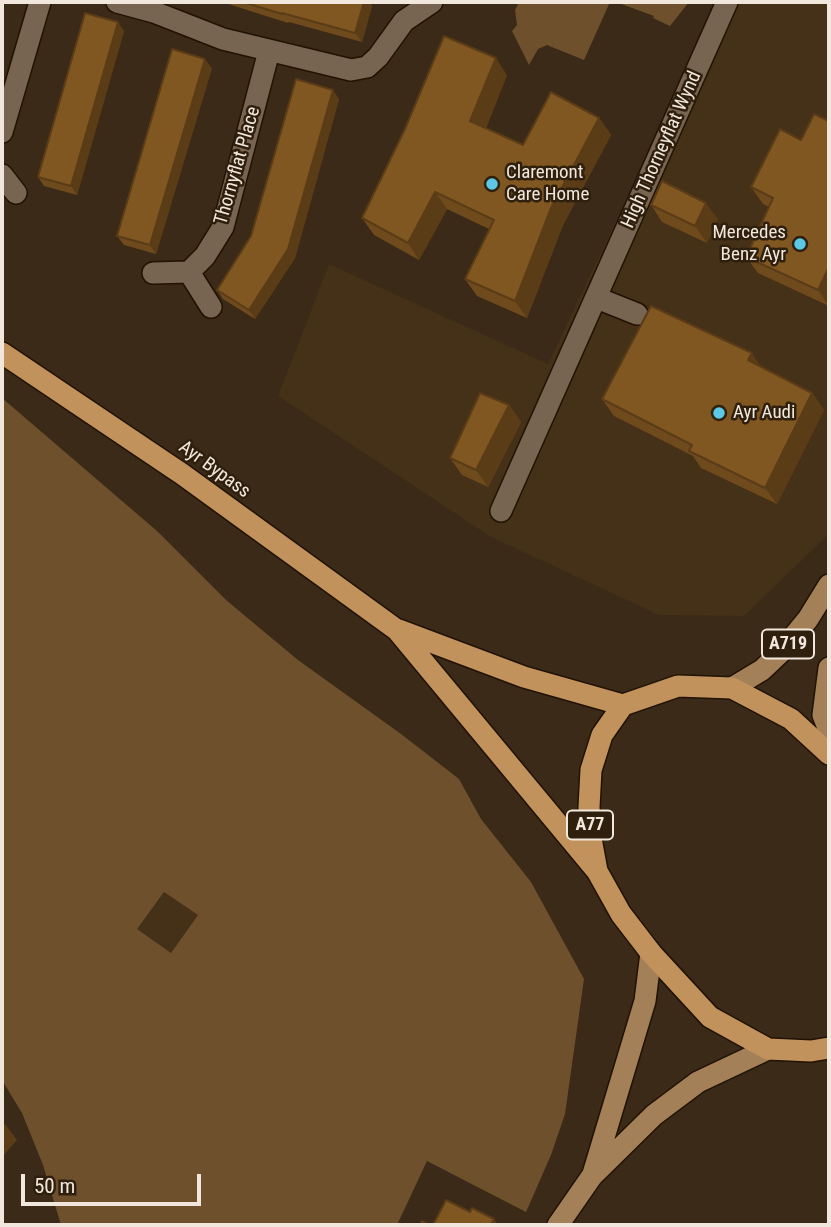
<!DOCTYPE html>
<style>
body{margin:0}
#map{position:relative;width:831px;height:1227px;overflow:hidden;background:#3a2a17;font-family:"Roboto Condensed",sans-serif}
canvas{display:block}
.frame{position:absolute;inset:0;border:4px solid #f2e7dc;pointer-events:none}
.scale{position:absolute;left:21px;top:1174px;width:180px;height:32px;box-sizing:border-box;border:4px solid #f2e7dc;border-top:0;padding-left:9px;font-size:21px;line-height:24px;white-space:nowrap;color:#f2e7dc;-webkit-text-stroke:5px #2f200e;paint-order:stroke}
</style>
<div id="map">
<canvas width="831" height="1227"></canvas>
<div class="frame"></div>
<div class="scale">50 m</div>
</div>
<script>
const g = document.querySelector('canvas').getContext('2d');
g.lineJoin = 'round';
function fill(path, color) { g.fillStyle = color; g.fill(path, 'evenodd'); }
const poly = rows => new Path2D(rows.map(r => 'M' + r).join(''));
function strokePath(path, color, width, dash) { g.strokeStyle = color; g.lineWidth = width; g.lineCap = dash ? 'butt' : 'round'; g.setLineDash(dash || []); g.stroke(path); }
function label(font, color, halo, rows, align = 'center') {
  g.font = font + ' "Roboto Condensed",sans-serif'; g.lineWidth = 5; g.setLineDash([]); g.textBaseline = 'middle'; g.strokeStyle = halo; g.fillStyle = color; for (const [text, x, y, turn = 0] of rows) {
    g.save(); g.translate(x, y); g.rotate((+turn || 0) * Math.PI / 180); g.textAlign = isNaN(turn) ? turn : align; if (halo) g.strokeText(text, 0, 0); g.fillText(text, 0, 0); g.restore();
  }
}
fill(poly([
 [720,2,829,2,829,534,744,616,659,615,491,537,278,396,329,264,548,364],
 [164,892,198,915,171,953,136,929]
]), '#453018');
fill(poly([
 [519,2,610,2,584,60,547,45,538,49,529,65,512,31,517,25,515,10],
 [616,2,689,2,670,26,653,18,654,16],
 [2,398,157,531,226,600,298,660,401,734,459,779,481,819,531,882,584,979,565,1114,551,1155,526,1212,427,1161,397,1225,61,1225,43,1165,22,1113,2,1080],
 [164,892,198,915,171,953,137,929]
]), '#6e502d');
const minor = poly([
 [117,2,154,12,223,39,351,70,367,67,378,57,404,21,432,2],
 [2,132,40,2],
 [2,175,16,193],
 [189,272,211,307],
 [153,273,189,272,205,256,223,227,269,51],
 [597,298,637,314],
 [501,511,727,2]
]);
const major = poly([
 [829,668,823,715,829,730],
 [732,688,762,670,781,652,808,619,829,585],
 [593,1174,645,1001,651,953],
 [558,1225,592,1176,654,1115,698,1082,768,1049]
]);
const highway = poly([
 [2,353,182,474,397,630,597,871],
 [399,630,524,677,623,705],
 [829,754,791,719,732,688,678,686,623,705,602,735,591,770,589,807,590,833,597,871,621,914,651,953,710,1017,768,1049,811,1051,829,1048]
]);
strokePath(minor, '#211202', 24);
strokePath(major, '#211202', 24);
strokePath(highway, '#211202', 24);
strokePath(minor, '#776551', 21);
strokePath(major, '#a48058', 21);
strokePath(highway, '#c2925d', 21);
fill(poly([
 [222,2,369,2,372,6,362,42,289,22,288,23],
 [124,31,77,195,44,186,38,177],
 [212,68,156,254,124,245,117,236],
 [507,75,486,128,523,145,599,118,611,135,563,225,527,318,477,296,465,279,489,229,447,209,419,260,374,235,362,218],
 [339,99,295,258,255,319,223,299,217,290],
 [829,121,829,306,758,273,746,257,769,207,763,204,751,187,801,140],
 [651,205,718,219,707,243,662,222],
 [761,367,812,393,824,410,777,504,701,468,693,456,614,416,602,399],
 [509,405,521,422,488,487,462,475,450,458]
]), '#6e4a1c');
fill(poly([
 [364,2,369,2,372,6,362,42,355,33],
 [118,22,124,31,77,195,71,186],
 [496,58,507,75,482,138,470,121],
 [205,59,212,68,156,254,150,245],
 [333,90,339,99,295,258,255,319,249,310],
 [599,118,611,135,563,225,527,318,515,301,551,208],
 [435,192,447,209,419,260,408,243],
 [706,203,718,219,707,243,695,226],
 [829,267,829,306,818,290],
 [752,353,763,370,748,360],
 [812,393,824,410,777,504,765,488],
 [509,405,521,422,488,487,476,470],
 [5,1124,17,1140,2,1157,2,1128],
 [494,1219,498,1225,491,1225]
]), '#5a3c17');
const building = poly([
 [243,2,364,2,355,33,282,13,282,14,243,2],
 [85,13,118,22,71,186,38,177,85,13],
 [444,36,496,58,470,121,523,145,551,92,599,118,551,208,515,301,465,279,494,220,435,192,408,243,362,218,405,129,444,36],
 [172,49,205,59,150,245,117,236,172,49],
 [296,79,333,90,288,249,249,310,217,290,251,236,296,79],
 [814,114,829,121,829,267,818,290,746,257,773,198,751,187,780,129,801,140,814,114],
 [662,181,706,203,695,226,651,205,662,181],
 [651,306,752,353,748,360,812,393,765,488,689,451,692,445,602,399,651,306],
 [480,393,509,405,476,470,450,458,480,393],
 [446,1200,470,1212,472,1208,494,1219,491,1225,433,1225,446,1200],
 [422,1221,429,1225,420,1225,422,1221]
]);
fill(building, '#805621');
strokePath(building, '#5a3c17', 2);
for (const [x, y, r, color] of [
 [492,184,7,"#5ac8e6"],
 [800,244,7,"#5ac8e6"],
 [719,413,7,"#5ac8e6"]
]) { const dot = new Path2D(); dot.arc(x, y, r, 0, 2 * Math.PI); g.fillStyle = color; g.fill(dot); strokePath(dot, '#2f200e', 2.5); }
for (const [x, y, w] of [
 [788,644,52],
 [590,825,46]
]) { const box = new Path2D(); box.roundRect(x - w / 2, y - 14.5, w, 29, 5); g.fillStyle = '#2f200e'; g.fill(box); strokePath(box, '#f2e7dc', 2); }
label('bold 18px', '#f2e7dc', null, [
 ["A719",788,644],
 ["A77",590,825]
]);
label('19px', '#f2e7dc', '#2f200e', [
 ["High Thorneyflat Wynd",662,150,-66],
 ["Thornyflat Place",238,166,-74],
 ["Ayr Bypass",214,470,36]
]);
label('19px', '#f2e7dc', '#2f200e', [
 ["Claremont",506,173],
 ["Care Home",506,195],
 ["Mercedes",786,233,"right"],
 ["Benz Ayr",786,255,"right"],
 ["Ayr Audi",733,413]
], 'left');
</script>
